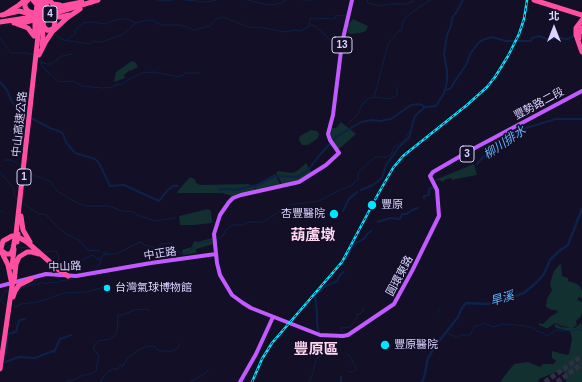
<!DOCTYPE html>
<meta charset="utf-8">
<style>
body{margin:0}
#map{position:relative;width:582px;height:382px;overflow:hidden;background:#130f26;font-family:Arial,"Noto Sans TC",sans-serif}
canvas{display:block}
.north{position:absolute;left:534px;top:8px;width:40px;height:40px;-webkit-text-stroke:3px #130f26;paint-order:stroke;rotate:0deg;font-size:11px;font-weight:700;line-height:16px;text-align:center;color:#d9d4ff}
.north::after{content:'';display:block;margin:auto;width:14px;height:18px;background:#d9d4ff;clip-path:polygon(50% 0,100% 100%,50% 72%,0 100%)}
</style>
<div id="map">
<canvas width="582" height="382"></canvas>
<div class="north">北</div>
</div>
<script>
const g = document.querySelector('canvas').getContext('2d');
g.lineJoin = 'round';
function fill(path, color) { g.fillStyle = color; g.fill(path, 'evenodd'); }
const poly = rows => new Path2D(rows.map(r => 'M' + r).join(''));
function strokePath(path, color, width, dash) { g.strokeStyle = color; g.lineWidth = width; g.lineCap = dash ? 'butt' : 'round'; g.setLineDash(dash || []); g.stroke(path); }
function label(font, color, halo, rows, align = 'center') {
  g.font = font + ' Arial,"Noto Sans TC",sans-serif'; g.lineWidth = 3.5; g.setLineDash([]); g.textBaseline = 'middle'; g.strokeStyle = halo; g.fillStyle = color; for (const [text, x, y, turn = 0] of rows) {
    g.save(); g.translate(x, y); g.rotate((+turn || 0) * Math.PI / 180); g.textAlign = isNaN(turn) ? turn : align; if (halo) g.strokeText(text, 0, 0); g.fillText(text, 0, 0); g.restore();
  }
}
fill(poly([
 [353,19,368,26,366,31,360,33,351,34,348,33,348,25],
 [132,61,135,62,138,67,130,71,130,70,124,75,125,78,114,82,116,72],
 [341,122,356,134,338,150,329,136,331,128,336,128],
 [311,130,317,131,319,134,318,138,308,145,302,145,299,140,300,136],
 [306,163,311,172,299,180,282,184,276,173,278,171,292,173,297,171],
 [474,164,477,175,456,179,452,180,451,178,444,180,444,182,439,180,436,181,435,180],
 [275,174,280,184,256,189,254,186,255,190,232,196,222,193,178,193,177,192,190,177,196,180,195,182,200,185,248,184,254,186],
 [208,209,211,211,212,223,194,225,180,225,179,216],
 [212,238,213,244,196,249,196,253,183,255,182,250,192,247,193,243,194,244,194,241,198,242],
 [560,264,561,265,562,276,568,278,568,281,575,283,580,286,582,291,582,298,579,297,577,300,582,302,582,312,581,316,576,321,577,325,573,328,562,326,555,323,548,328,546,328,539,325,539,323,543,324,550,317,558,312,556,310,552,310,546,307,547,299,552,290,550,285,551,280,554,271],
 [582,320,581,323,582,327,582,382,566,382,566,375,564,372,556,372,539,379,538,382,501,382,502,379,514,364,528,362,540,367,543,364,553,364,556,361,552,358,552,351,567,355,569,354,572,339,570,331,556,328,554,325,556,324,561,327,575,328,579,325]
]), '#12302f');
strokePath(poly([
 [157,0,166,1,173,0],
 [185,0,206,2,216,0],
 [247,0,269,5,281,3,286,0],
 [303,0,312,0],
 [367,0,368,3,378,6,391,4,406,4,414,1],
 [72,17,79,13],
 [5,24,12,24],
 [309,26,310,18,335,19,335,16,348,15],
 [54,34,63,40,89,44,93,41,101,42,122,35,136,23],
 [0,38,11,53,28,53,34,55],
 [68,41,68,39,75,34,77,28,83,23,91,22,105,24,118,19,124,19,130,20,136,23,142,21,152,20,161,25,181,25,194,30,210,26,216,19,223,17,248,27,264,28,286,32,293,30,301,31,311,25,315,26,332,41,339,44],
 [38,58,41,61,42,66,52,76],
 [42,62,46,64,51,64,62,56,72,54],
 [54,78,59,82,68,81,75,82,82,86,103,88,112,87,118,84,121,85,129,79,142,73,154,72,179,77,186,73,199,73],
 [374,98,388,44,398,32,402,30,402,24,405,18,419,7,431,0],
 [523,113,527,107,532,107,535,105],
 [347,125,358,114,361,106,369,98,375,97,389,99,395,97,397,94,397,88],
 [4,160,12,160,21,166],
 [0,165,1,166],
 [26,171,30,174,50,181,57,191,79,204,87,206,109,206,122,211,135,212,137,215,155,221,176,218],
 [0,172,14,189,14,195,18,200],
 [23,203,39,214,45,214,57,226],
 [289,205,319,201,340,190,351,186,358,179,358,173,375,157,386,157,391,155,394,147,404,141,411,129,413,121],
 [0,211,3,212],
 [58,227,66,234,79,240,88,250,100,251],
 [216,240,223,236,225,231,232,225,242,225,248,222,263,222,285,208],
 [17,247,30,248],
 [39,249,45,252,56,251,59,257,56,264],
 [4,251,10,245,11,246],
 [103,252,109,254],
 [58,266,71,265,93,255,97,259,100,259],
 [94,272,100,264,101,258,103,255,119,253,137,243,141,242,144,245,157,248,158,248,161,244,171,243,180,253,185,254,198,244,213,240],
 [19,289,33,284,39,284,43,282,47,284,49,282,57,283,60,281,73,279],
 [126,292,143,286,150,288],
 [0,301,5,291,8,290],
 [1,301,6,305],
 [13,305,16,307,21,304,38,302,64,293,87,292,107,286],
 [438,313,439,308],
 [446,332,457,338,461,335,470,335,474,327,485,323,493,327,503,324,526,326,533,328,537,331,543,333,547,336,556,330,571,331,578,329,582,331],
 [342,334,343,331,341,330,341,328,350,327,357,318,357,314,360,314,363,311,363,307],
 [347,354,350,356,357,371],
 [348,372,354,371],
 [66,382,76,379,81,376,90,374,96,371,99,355,96,352,94,351,94,346,98,341,110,339,115,336,117,331,118,315,123,315,134,310,147,309,149,311],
 [100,382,106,373,113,369,118,369,120,364,122,367,128,358,137,351,145,347,154,346,159,351,173,351,178,348,180,343],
 [190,382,206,373,208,370],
 [309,382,313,373,315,362,321,354,323,344,322,341]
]), '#0c2248', 1);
strokePath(poly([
 [0,82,7,90,11,100,15,106,27,116,50,128,61,132,63,134,66,142,75,153,95,159,99,163,110,186,124,185,159,201,168,190,173,186,178,186],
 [446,90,451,88,453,84,466,65,470,54,479,42,483,40,492,37,506,41,531,41,532,38,539,36,547,39,560,38,568,39,575,35],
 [477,164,484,156,493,154,500,144,509,139,511,136,526,128,556,119,582,119],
 [219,190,226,189,235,190,257,185,275,176,297,177,308,170,319,156,336,137,361,122,372,120,380,121,391,119,411,105,420,104,425,107],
 [361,190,373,185,382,178,386,165,399,147,409,138,415,116,425,107,436,106,444,93,447,82,447,71,444,54,447,35,451,26,452,18,457,11,463,0],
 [424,198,424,196,429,195,429,189,434,187],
 [343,211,349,199,357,192],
 [378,222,390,218,400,219,402,214,407,214,412,210,418,208],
 [346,259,353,245,365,238,367,234,371,231],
 [315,295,317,312,317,323,319,333],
 [315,295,324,287,337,281,340,275,344,272],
 [4,355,6,353,8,334,16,332,19,320,25,319],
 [5,362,19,357,35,358,53,351,54,352,60,339,71,335],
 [341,382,341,377]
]), '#0c2248', 2);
strokePath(poly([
 [422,382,424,378,428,358,436,345,458,317,462,308,466,303,488,304,515,296,524,293,537,282,544,274,550,260,559,251,568,245,582,209]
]), '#0c2248', 2.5);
strokePath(poly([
 [545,382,582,356],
 [557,382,582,364]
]), '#312d47', 5, [5, 2.5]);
strokePath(poly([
 [352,0,342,43,333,115,328,134,330,140,339,153,326,165,299,182,241,195,233,198,229,202,220,215,214,234,217,263,220,275,232,295,243,303,251,308,320,335,343,336,348,335,394,304,412,271,439,216,437,190,430,176],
 [430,176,433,172,471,150,582,91],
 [0,286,46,274,76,276,151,263,216,254],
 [240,382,256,354,273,317]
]), '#c25bff', 4);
strokePath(poly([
 [28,0,25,3,25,7,28,11,33,13],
 [33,0,37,5,35,21,35,34],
 [46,0,47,11,43,24,44,27,47,30],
 [49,0,53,4,60,5],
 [534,0,582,15],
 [52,8,82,2],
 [5,14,19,5,25,0],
 [52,16,61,17,69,15],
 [582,20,576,28,576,35,582,52],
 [17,24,28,28,34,36],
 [579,38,579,34,582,28],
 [39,55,46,41,52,32,67,18,80,9],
 [21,216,23,230,30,242],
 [16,234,42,0],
 [2,251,6,254,11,254,13,249,15,238],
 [12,267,14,249],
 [11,280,8,265,2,253,1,248,3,241,12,236,20,238,27,242,59,270,68,276],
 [14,282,16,264,19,257,27,252,32,252,39,254],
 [13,297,15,291,19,285,31,279],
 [0,369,12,286]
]), '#ff4fa3', 5);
const rail = poly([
 [252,382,262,359,272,343,342,262,377,196,393,168,403,156,467,105,487,87,495,77,508,56,519,34,524,19,527,0]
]);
strokePath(rail, '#00e5ff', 2.5);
strokePath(rail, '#130f26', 1, [3]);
strokePath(poly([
 [38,0,42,7,50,15],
 [33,13,42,12,52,8],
 [2,15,19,11,27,13,33,16,38,22,42,28,43,37,42,45],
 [45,17,51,18,55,22,54,28,50,30,47,30],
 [0,22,52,14,98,0],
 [14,23,23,23,33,20],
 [17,242,18,234],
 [12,286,12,282]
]), '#ff4fa3', 5);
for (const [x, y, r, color] of [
 [372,205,5,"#00e5ff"],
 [334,214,5,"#00e5ff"],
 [107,288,4,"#00e5ff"],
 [385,345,5,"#00e5ff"]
]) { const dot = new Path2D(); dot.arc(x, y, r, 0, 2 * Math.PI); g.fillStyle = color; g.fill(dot); strokePath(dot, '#130f26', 1.5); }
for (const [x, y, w] of [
 [50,14,14],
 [342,45,20],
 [467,154,14],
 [24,177,14]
]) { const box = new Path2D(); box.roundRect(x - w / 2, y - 8, w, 16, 3); g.fillStyle = '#130f26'; g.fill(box); strokePath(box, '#d9d4ff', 1); }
label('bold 10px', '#d9d4ff', null, [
 ["4",50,14],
 ["13",342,45],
 ["3",467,154],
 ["1",24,177]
]);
label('11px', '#d9d4ff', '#130f26', [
 ["豐勢路二段",539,104,-28],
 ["中山高速公路",20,124,-84],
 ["中正路",160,254,-9],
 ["中山路",65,267,-2],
 ["圓環東路",400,276,-62]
]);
label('11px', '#d9d4ff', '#130f26', [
 ["豐原",381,205],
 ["杏豐醫院",325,214,"right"],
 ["台灣氣球博物館",115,288],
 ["豐原醫院",394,345]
], 'left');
label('italic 12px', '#62b6ff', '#130f26', [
 ["柳川排水",505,143,-34],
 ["旱溪",502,299,-16]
]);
label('bold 15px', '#ffd6f0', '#130f26', [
 ["葫蘆墩",313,236],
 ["豐原區",316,350]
]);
</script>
